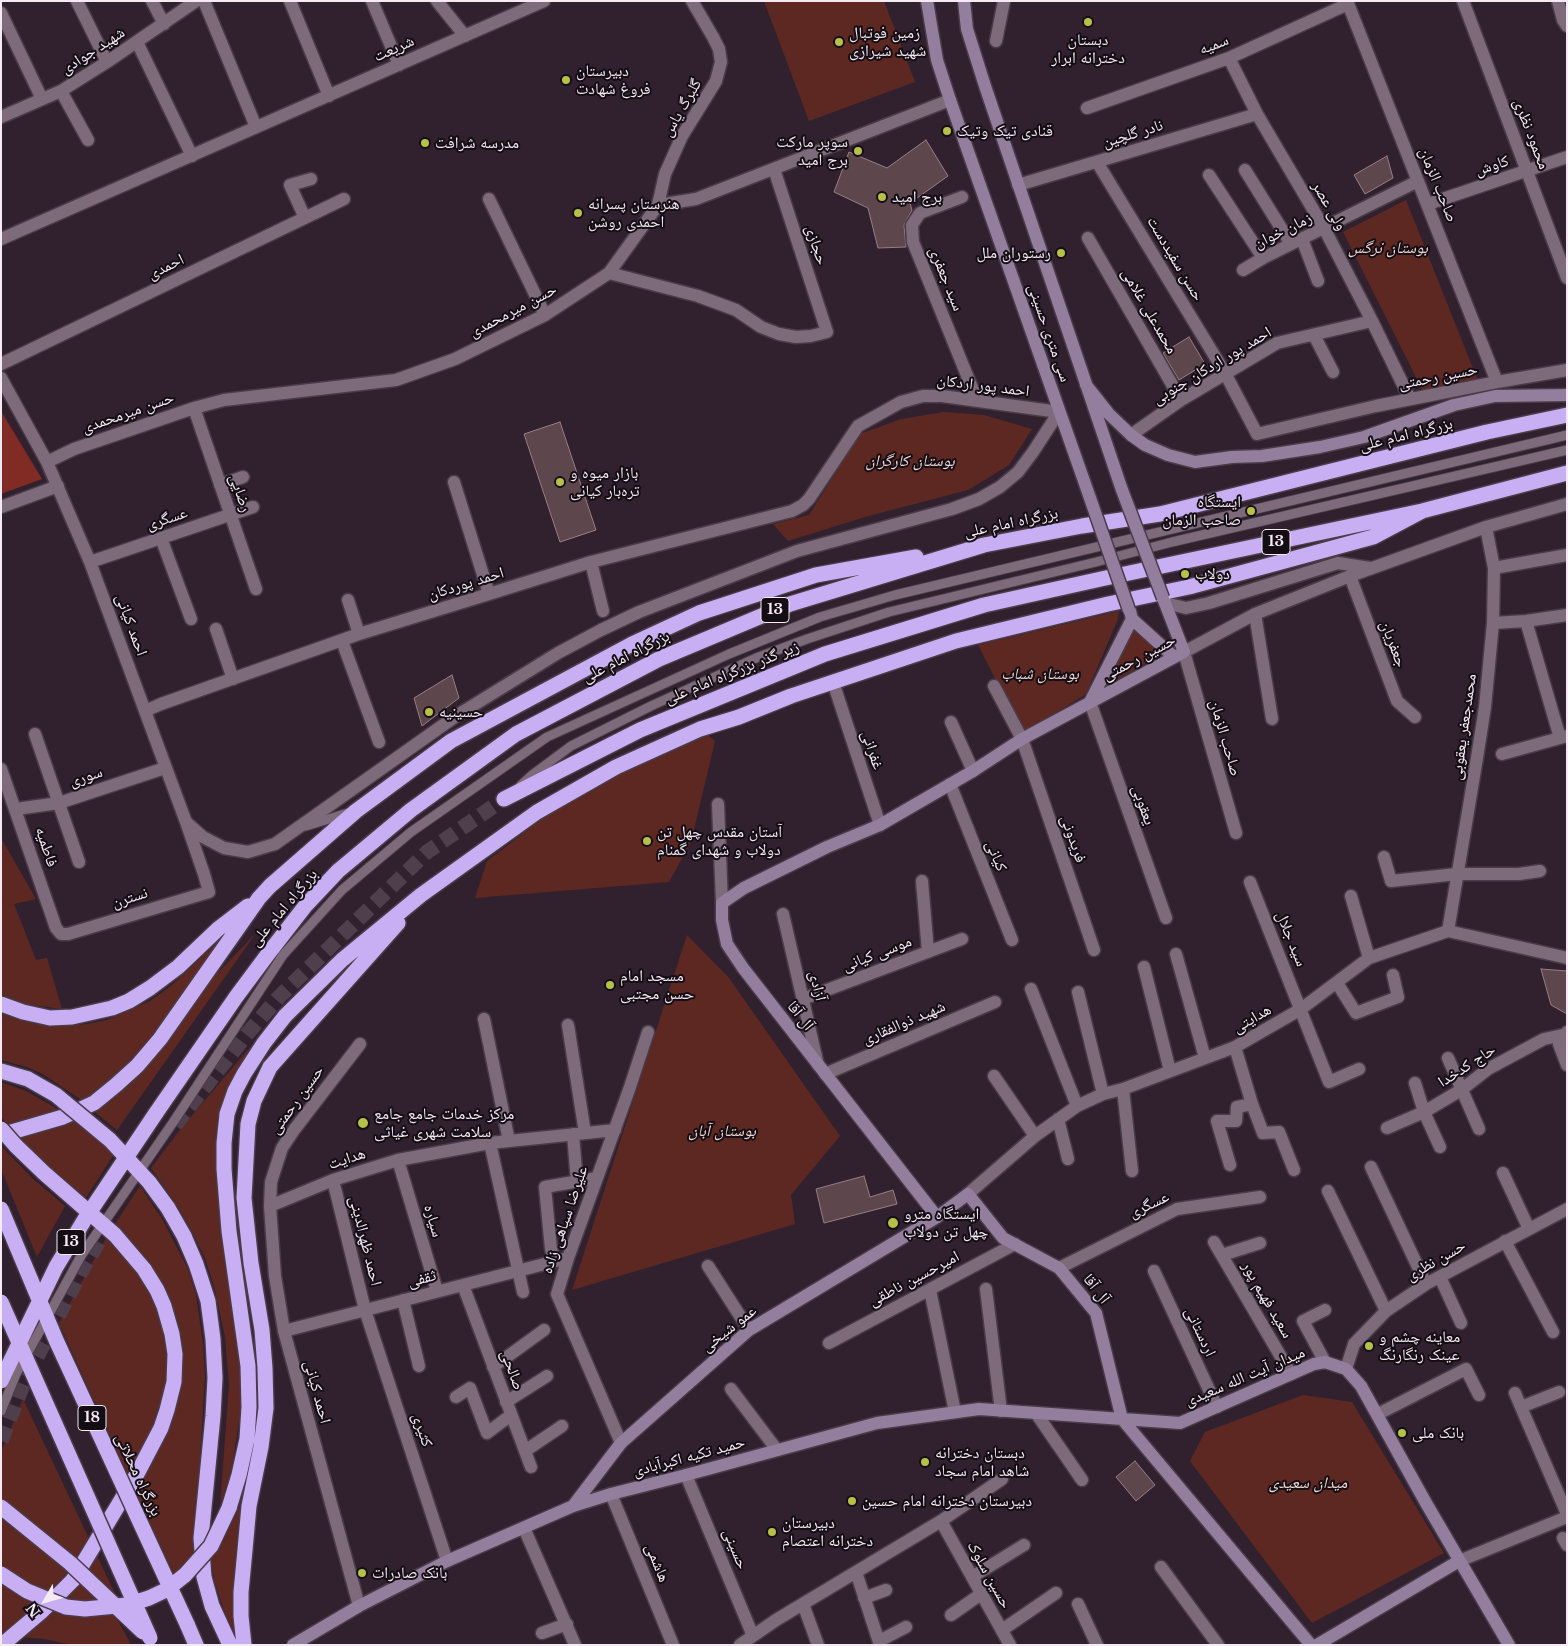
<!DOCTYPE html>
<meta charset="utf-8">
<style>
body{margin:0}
#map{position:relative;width:1568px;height:1646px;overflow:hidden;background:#31212f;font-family:"Libre Baskerville",serif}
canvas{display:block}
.frame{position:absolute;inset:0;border:2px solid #f6ebf5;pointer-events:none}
.north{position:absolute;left:20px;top:1576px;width:50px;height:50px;-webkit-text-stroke:4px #140d14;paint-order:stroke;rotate:232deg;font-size:14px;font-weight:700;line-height:20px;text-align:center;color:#f6ebf5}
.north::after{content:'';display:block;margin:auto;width:18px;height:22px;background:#f6ebf5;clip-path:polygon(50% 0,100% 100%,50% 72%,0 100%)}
</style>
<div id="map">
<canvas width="1568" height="1646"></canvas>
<div class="frame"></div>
<div class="north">N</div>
</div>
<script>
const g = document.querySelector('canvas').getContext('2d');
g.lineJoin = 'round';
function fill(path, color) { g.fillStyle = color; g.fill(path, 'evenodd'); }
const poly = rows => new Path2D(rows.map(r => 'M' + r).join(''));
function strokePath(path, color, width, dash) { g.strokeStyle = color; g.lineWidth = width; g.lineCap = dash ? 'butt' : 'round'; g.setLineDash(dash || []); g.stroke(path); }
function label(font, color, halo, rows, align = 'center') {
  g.font = font + ' "Libre Baskerville","Noto Naskh Arabic",serif'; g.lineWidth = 4; g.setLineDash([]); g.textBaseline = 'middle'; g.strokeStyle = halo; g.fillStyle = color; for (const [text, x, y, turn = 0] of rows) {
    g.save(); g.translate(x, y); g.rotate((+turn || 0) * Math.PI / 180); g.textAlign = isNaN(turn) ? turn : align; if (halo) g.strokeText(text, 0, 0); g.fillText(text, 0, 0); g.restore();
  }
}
fill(poly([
 [764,1,884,1,915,82,809,121],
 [1406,200,1480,386,1426,397,1343,232],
 [944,412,984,415,1032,429,1009,465,968,490,865,517,788,541,773,524,809,515,860,434,901,419],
 [1119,611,1118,619,1086,694,1023,733,978,645],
 [1131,627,1162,654,1107,685],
 [699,728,715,741,691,842,669,882,475,898,487,861,572,796],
 [1,838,36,899,14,904,36,960,47,958,62,1009,25,1004,1,994],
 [256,933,117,1130,91,1109,141,1073,165,1045,206,985],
 [226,934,156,1032,125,1067,83,1101,43,1074,27,1067,1,1060,1,1014,24,1021,52,1026,87,1024,107,1020,150,1001,171,986],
 [687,935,729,978,840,1136,791,1195,795,1224,572,1290],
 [250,1047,225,1097,217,1138,219,1207,240,1367,240,1414,232,1467,220,1506,229,1385,225,1336,214,1286,205,1258,190,1228,178,1207,151,1168,179,1131],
 [1,1082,26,1091,59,1110,9,1127,1,1117],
 [72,1120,114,1154,85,1199,16,1136],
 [1,1146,33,1179,65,1206,37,1257,1,1169],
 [140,1186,162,1219,187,1267,196,1295,203,1344,205,1376,194,1556,174,1574,135,1492,148,1470,168,1429,176,1407,180,1383,166,1292,150,1265,115,1224],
 [107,1236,131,1262,148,1287,159,1311,165,1334,168,1369,167,1385,157,1418,128,1476,59,1323],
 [1303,1395,1352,1402,1444,1553,1312,1623,1190,1461,1205,1432],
 [23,1399,118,1600,1,1499,1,1452],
 [243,1497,236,1560,235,1599,238,1642,223,1608,214,1579,211,1558,225,1538],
 [1,1515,69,1570,104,1602,66,1599,39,1589,1,1566],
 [1,1582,41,1604,1,1637],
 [54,1609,86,1617,115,1615,131,1645,72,1645,44,1639,22,1637,34,1629]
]), '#5e2822');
fill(poly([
 [1,411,42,479,1,494]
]), '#802b24');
const building = poly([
 [926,140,948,176,910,203,912,210,904,225,906,247,878,248,868,208,834,192,849,152,887,168,926,140],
 [1387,156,1393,178,1365,194,1354,175,1387,156],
 [1189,337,1205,364,1179,380,1163,353,1189,337],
 [560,422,596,530,560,542,524,434,560,422],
 [452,675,459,698,422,726,414,698,452,675],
 [1541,969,1567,971,1567,1014,1551,1005,1541,969],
 [864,1176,870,1197,893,1190,897,1204,824,1223,816,1189,864,1176],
 [1135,1461,1155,1485,1136,1501,1116,1477,1135,1461]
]);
fill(building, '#5e464d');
strokePath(building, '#987e86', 1);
strokePath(poly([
 [175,1125,247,1034,278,998,427,852,504,799],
 [1,1441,25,1380,81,1272,113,1217]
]), '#4f3f4d', 15, [15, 8]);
const lane = poly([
 [520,786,532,775,571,746,651,706,756,658,807,639,889,612,1096,562,1172,542,1567,450],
 [306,826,351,812],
 [174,1121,283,955,342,890,411,832,547,737,729,654,820,617,895,595,1567,435]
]);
const street = poly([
 [77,1,107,62],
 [152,1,164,24],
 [204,1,256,127],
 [290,1,329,96],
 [372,1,399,65],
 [437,1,465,36],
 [1347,1,1497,382],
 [1463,1,1567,278],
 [1558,1,1563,20,1567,26],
 [1,13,42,99],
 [996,41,1004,1],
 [137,42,192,156],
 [1229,58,1257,114,1324,228,1372,321,1410,399],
 [61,91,88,140],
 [1087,108,1229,58,1348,4],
 [1,117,61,91,107,62,196,1],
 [1097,162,1225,373,1257,434,1376,406,1497,382,1567,370],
 [1245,170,1291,244],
 [1209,175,1263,258],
 [1018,185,1257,114],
 [962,197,920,213,912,225,913,242,977,400],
 [489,199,545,315],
 [1428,204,1567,157],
 [658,205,665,174,682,136,716,81,721,62,719,49,713,37,692,1],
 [305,218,290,185,311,179],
 [1088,238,1181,400],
 [1,239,544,1],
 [1302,239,1318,281],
 [1243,270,1263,258,1418,181],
 [609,273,698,296,736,310,761,327,779,334,796,337,811,336,827,332,774,169],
 [1314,335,1333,372],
 [1,364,344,199],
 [1,378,47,462,90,562,186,822,204,874,209,892,68,934,61,934,56,928,1,769],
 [194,408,256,589],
 [1131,435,1181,400,1277,343,1372,321],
 [47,462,74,449,194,408,224,400,396,380,455,359,545,315,609,273,658,205,696,199,950,100],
 [454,482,489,594],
 [220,485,243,477],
 [1,507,58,486],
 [161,538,191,619],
 [90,562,253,507],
 [591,562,603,611],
 [1494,568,1567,555],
 [1350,576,1397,701,1415,717],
 [348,600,359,634],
 [1165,603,1186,608,1209,603,1338,563,1370,568],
 [1255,614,1272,719],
 [1526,621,1560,738],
 [1493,623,1526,621,1567,615],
 [216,629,233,679],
 [342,641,379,742],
 [834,685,880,825],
 [994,686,1022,739,1094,950],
 [1090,702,1166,918],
 [145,711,161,704,359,634,489,594,591,562,792,511,803,505,809,499,858,426,901,402,923,396,942,396,1059,412,1033,452,1018,472,1000,487,979,499,952,509,797,551,639,612,601,630,558,653,456,716,275,844,248,852,224,848,203,837,186,822],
 [951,722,973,771],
 [35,734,79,862],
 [1502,754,1567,736],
 [950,784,1012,940],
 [718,804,722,903],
 [16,809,59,803,165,768],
 [1236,833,1184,652,1255,614,1350,576,1486,527,1567,504],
 [1384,857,1391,881,1457,874,1519,874,1540,871],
 [922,881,928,952],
 [1250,882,1329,1082,1359,1069],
 [1351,896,1369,958],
 [783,914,818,1065],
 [1448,931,1477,758,1485,707,1493,623,1494,568,1486,527],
 [1176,954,1205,1058],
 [1144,967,1170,1071],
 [1337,983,1356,1013,1398,997,1393,975],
 [1031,989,1077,1106],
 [1078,992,1103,1094],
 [803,999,962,939],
 [484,1019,509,1141],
 [568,1025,585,1133],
 [1567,1032,1559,1044,1567,1065],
 [1235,1047,1252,1104,1263,1133,1279,1132,1294,1170],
 [1448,1058,1479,1129],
 [825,1074,995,1002],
 [994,1076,1035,1136],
 [1415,1083,1424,1112,1440,1147],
 [1123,1089,1132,1171],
 [1058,1119,1068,1159],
 [1387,1128,1424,1112,1461,1090,1488,1069,1544,1039,1567,1034],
 [573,1134,577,1182],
 [490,1143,523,1292],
 [398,1160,437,1291],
 [1230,1165,1217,1121,1236,1121,1237,1107,1252,1104],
 [1371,1167,1426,1284],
 [1503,1173,1529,1229],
 [333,1180,365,1310,447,1561],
 [1328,1191,1386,1311],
 [968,1194,1035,1136,1077,1106,1103,1094,1123,1089,1235,1047,1301,1009,1369,958,1448,931,1567,958],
 [270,1206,333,1180,398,1160,490,1143,615,1130],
 [1505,1241,1553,1332],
 [1214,1242,1291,1374],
 [1222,1255,1260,1243],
 [555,1261,551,1249,545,1187,597,1178],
 [708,1266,749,1330],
 [1059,1268,1177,1209,1260,1197],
 [1154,1271,1217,1407],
 [1440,1277,1461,1323],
 [463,1285,531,1467],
 [986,1289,1001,1411],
 [930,1290,955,1412],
 [403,1300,419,1366],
 [284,1331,568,1258],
 [829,1343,1015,1244],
 [1325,1362,1303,1321,1325,1310],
 [493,1367,544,1330],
 [1346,1369,1354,1344,1386,1311,1426,1284,1567,1209],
 [731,1389,777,1450],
 [1515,1393,1567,1514],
 [456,1397,470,1388,487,1433,511,1415],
 [506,1402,547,1376],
 [1521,1407,1559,1392],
 [1036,1413,1082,1480],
 [1378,1414,1466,1369,1479,1395],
 [621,1443,557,1294,568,1258,629,1090,648,1032],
 [525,1451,562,1426],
 [686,1475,753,1636],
 [611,1494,673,1645],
 [941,1521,1010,1645],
 [524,1528,575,1645],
 [1563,1538,1567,1545],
 [1459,1561,1567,1517],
 [1161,1567,1218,1645],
 [856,1572,880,1645],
 [972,1577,1024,1545],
 [864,1598,886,1590],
 [803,1604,818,1645],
 [1078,1604,1097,1645],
 [359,1606,284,1331,275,1276,270,1206,271,1182,282,1148,294,1130,360,1044],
 [951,1615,981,1594],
 [1002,1630,1056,1593],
 [542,1633,567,1624],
 [879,1641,906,1627],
 [740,1645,776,1620,941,1521,1002,1479]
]);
const secondary = poly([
 [927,1,937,60,950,100,1090,498],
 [964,1,967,29,985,86,1122,490],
 [1086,385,1109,414,1131,435,1145,445,1168,455,1195,462,1232,457,1262,456,1320,447,1364,437,1454,405,1495,396,1567,395],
 [1130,611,1132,619,1174,657],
 [1090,702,1132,619],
 [937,1217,743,968,727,944,722,920,722,903,744,888,827,847,880,825,973,771,1022,739,1184,652,1163,598],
 [573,1506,621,1443,749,1330,937,1217,968,1194,1003,1238,1059,1268,1096,1313,1122,1419,1311,1645],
 [293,1645,359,1606,447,1561,573,1506,611,1494,686,1475,877,1423,979,1409,1180,1423,1314,1364,1325,1362,1346,1369,1361,1386,1426,1503,1509,1645],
 [1317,1645,1459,1561]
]);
const highway = poly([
 [504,799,640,730,825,654,984,605,1101,579,1422,511,1567,473],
 [1,1004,23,1012,50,1018,72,1017,112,1008,129,1001,150,988,178,967,218,929,248,906],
 [1,1071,28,1079],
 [156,1113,236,997,268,954,306,905,338,871,411,810,516,734,659,659,790,604,984,545,1082,526,1160,514,1487,432,1567,415],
 [1,1135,63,1117,94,1103,116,1085,137,1066,160,1039,259,898,270,886,356,811,451,741,632,644,699,613,816,575,916,557],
 [184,1236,196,1264,208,1301,213,1339,215,1378,213,1416,201,1538,204,1577,212,1606,230,1645],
 [229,1508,239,1475,247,1439,249,1407,248,1366,229,1231,224,1169,224,1143,227,1114,235,1091,244,1074,264,1043,285,1016,342,960,421,895,537,812,616,767,700,729,739,717,791,696,956,641,1108,604,1189,587,1373,537,1422,511],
 [187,1624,196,1645],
 [2,1645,42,1611,73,1580,137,1474,161,1428,167,1410,174,1382,175,1354,172,1334,164,1306,157,1290,144,1269],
 [244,1645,241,1616,241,1592,245,1550,249,1506,261,1447,266,1408,265,1368,262,1330,251,1263,244,1198,248,1124,254,1101,270,1067,398,923]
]);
strokePath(lane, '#493c48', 11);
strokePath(street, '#493c48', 15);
strokePath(secondary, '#493c48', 15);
strokePath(highway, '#493c48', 18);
strokePath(lane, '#7d6a7a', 9);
strokePath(street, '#7d6a7a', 12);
strokePath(secondary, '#947e9e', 12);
strokePath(highway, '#c8aef3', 15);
const laneBridge = poly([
 [1,1411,16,1374,81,1256,174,1121]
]);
const secondaryBridge = poly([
 [1122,490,1163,598],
 [1090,498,1129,610]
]);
const highwayBridge = poly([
 [28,1079,56,1095,110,1140,149,1182,168,1208,184,1236],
 [1,1129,16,1146,44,1173,115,1235,144,1269],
 [1,1209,56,1340,187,1624],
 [1,1302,150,1638],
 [1,1381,56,1267,85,1219,156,1113],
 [1,1507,70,1563,143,1632],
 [1,1574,27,1591,66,1607,85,1609,127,1605,149,1598,166,1590,185,1575,211,1546,229,1508]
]);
strokePath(laneBridge, '#493c48', 11, []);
strokePath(secondaryBridge, '#493c48', 15, []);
strokePath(highwayBridge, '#493c48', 18, []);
strokePath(laneBridge, '#7d6a7a', 9);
strokePath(secondaryBridge, '#947e9e', 12);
strokePath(highwayBridge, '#c8aef3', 15);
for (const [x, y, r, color] of [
 [1088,22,5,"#b6c148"],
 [839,42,5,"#b6c148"],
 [566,80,5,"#b6c148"],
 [947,131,5,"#b6c148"],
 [425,143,5,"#b6c148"],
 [858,151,5,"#b6c148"],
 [882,197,5,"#b6c148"],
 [578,213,5,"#b6c148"],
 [1061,253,5,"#b6c148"],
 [560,482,5,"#b6c148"],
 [1251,511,5,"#b6c148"],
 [1185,574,5,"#b6c148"],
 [429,712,5,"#b6c148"],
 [647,841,5,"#b6c148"],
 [610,985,5,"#b6c148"],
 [363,1123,6,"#b6c148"],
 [893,1223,6,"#b6c148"],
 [1369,1346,5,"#b6c148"],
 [1402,1433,5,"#b6c148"],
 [925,1462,5,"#b6c148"],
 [852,1501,5,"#b6c148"],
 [772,1532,5,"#b6c148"],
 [362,1573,5,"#b6c148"]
]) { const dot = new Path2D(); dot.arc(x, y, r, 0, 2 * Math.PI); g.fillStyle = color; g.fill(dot); strokePath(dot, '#140d14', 2); }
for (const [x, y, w] of [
 [1276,542,28],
 [775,610,28],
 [71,1242,28],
 [92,1418,28]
]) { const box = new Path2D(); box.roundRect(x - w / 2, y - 12.5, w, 25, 4); g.fillStyle = '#140d14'; g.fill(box); strokePath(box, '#f6ebf5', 1); }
label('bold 15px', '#f6ebf5', null, [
 ["13",1276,542],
 ["13",775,610],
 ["13",71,1242],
 ["18",92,1418]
]);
label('16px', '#f6ebf5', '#140d14', [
 ["زمین فوتبال",849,33],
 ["شهید شیرازی",849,51],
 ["دبستان",1088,40,"center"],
 ["دخترانه ابرار",1088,58,"center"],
 ["دبیرستان",576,71],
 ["فروغ شهادت",576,89],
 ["قنادی تیک وتیک",957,131],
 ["سوپر مارکت",848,142,"right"],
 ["برج امید",848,160,"right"],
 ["مدرسه شرافت",435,143],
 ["برج امید",892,197],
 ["هنرستان پسرانه",588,204],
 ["احمدی روشن",588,222],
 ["رستوران ملل",1051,253,"right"],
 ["بازار میوه و",570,473],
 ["تره‌بار کیانی",570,491],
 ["ایستگاه",1241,502,"right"],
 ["صاحب الزمان",1241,520,"right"],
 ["دولاب",1195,574],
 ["حسینیه",439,712],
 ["آستان مقدس چهل تن",657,832],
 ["دولاب و شهدای گمنام",657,850],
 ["مسجد امام",620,976],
 ["حسن مجتبی",620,994],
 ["مرکز خدمات جامع جامع",374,1114],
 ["سلامت شهری غیاثی",374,1132],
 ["ایستگاه مترو",904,1214],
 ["چهل تن دولاب",904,1232],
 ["معاینه چشم و",1379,1337],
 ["عینک رنگارنگ",1379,1355],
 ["بانک ملی",1412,1433],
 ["دبستان دخترانه",935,1453],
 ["شاهد امام سجاد",935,1471],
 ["دبیرستان دخترانه امام حسین",862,1501],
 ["دبیرستان",782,1523],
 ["دخترانه اعتصام",782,1541],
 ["بانک صادرات",372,1573]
], 'left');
label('16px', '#f6ebf5', '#140d14', [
 ["سمیه",1214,45,-21],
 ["شریعت",394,49,-24],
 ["شهید جوادی",93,51,-33],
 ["گلبرگ یاس",682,108,-60],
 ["نادر گلچین",1133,134,-17],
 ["محمود نظری",1531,134,69],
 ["کاوش",1492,166,-18],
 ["صاحب الزمان",1438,185,68],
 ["ولی عصر",1329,206,60],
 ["زمان خوان",1283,231,-26],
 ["حجازی",816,245,72],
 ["حسن سفیددست",1175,259,59],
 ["احمدی",166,267,-26],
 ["سید جعفری",946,279,68],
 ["حسن میرمحمدی",513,311,-28],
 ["محمدعلی غلامی",1149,311,60],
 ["سی متری حسینی",1049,333,71],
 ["احمد پور اردکان جنوبی",1212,366,-31],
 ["حسین رحمتی",1438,377,-11],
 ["احمد پور اردکان",983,386,7],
 ["حسن میرمحمدی",128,413,-19],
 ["بزرگراه امام علی",1406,435,-14],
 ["رضایی",240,493,71],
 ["عسگری",167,519,-18],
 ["بزرگراه امام علی",1011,523,-12],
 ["احمد پوردکان",466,584,-17],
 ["احمد کیانی",131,625,70],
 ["جعفریان",1393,644,69],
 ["بزرگراه امام علی",626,657,-27],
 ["حسین رحمتی",1139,658,-28],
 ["زیر گذر بزرگراه امام علی",732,673,-22],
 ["محمدجعفر یعقوبی",1464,727,-82],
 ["صاحب الزمان",1225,738,74],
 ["غفرانی",872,750,72],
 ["سوری",86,777,-18],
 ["یعقوبی",1143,805,71],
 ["فریدونی",1073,839,71],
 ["فاطمیه",46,847,72],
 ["کیانی",996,856,68],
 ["نسترن",130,898,-17],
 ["بزرگراه امام علی",284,908,-50],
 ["سید جلال",1291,939,68],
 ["موسی کیانی",877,954,-21],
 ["آزادی",817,986,77],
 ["آل آقا",800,1016,52],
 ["هدایتی",1252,1019,-30],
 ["شهید ذوالفقاری",904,1023,-23],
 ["حاج کدخدا",1467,1066,-33],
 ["حسین رحمتی",297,1100,-54],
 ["هدایت",347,1159,-18],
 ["عسگری",1149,1205,-25],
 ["علیرضا سپاهی زاده",565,1220,-71],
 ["سیاره",433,1221,74],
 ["احمد ظهرالدینی",365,1241,76],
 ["حسن نظری",1436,1261,-30],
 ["ثقفی",422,1279,-15],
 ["امیرحسین ناطقی",914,1279,-28],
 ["آل آقا",1096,1289,53],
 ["سعید فهیم پور",1267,1300,60],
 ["عمو شیخی",729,1329,-38],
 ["اردستانی",1200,1332,65],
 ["صالحی",512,1370,70],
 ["میدان آیت الله سعیدی",1245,1377,-23],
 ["احمد کیانی",317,1392,75],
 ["کثیری",422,1430,72],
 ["حمید تکیه اکبرآبادی",689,1457,-15],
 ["بزرگراه محلاتی",138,1475,65],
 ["حسینی",735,1549,68],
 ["هاشمی",657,1563,68],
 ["حسین سلوک",989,1575,61]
]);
label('italic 16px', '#f2d8d4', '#140d14', [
 ["بوستان نرگس",1388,248],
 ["بوستان کارگران",910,461],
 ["بوستان شباب",1040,674],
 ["بوستان آبان",722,1131],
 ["میدان سعیدی",1308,1483]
]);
</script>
